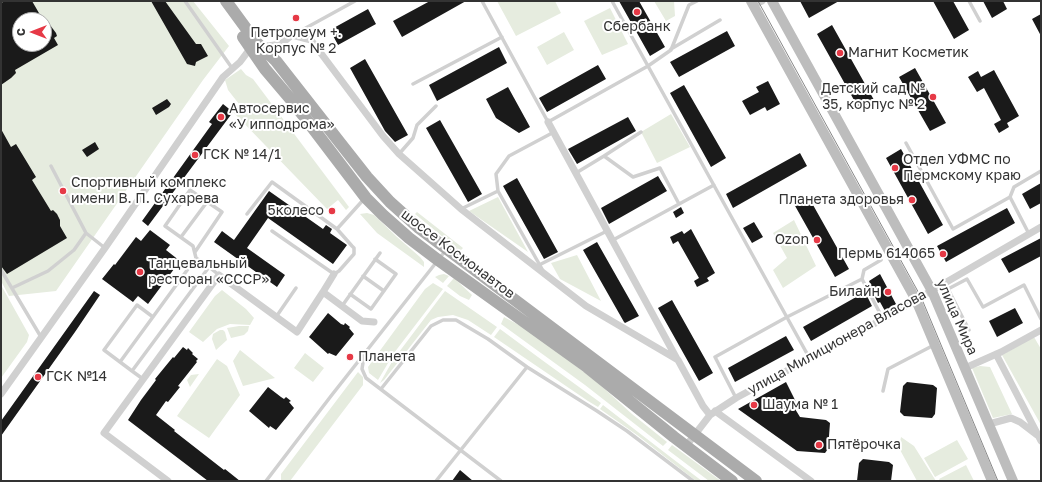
<!DOCTYPE html>
<meta charset="utf-8">
<style>
body{margin:0}
#map{position:relative;width:1042px;height:482px;overflow:hidden;background:#fff;font-family:"Golos Text",sans-serif}
canvas{display:block}
.frame{position:absolute;inset:0;border:2px solid #333;pointer-events:none}
.north{position:absolute;left:12px;top:12px;width:40px;height:40px;box-sizing:border-box;background:#fff;border:1px solid #adadad;border-radius:50%;rotate:270deg;font-size:11px;font-weight:700;line-height:16px;text-align:center;color:#333}
.north::after{content:'';display:block;margin:auto;width:14px;height:18px;background:#e63946;clip-path:polygon(50% 0,100% 100%,50% 72%,0 100%)}
</style>
<div id="map">
<canvas width="1042" height="482"></canvas>
<div class="frame"></div>
<div class="north">С</div>
</div>
<script>
const g = document.querySelector('canvas').getContext('2d');
g.lineJoin = 'round';
function fill(path, color) { g.fillStyle = color; g.fill(path, 'evenodd'); }
const poly = rows => new Path2D(rows.map(r => 'M' + r).join(''));
function strokePath(path, color, width, dash) { g.strokeStyle = color; g.lineWidth = width; g.lineCap = dash ? 'butt' : 'round'; g.setLineDash(dash || []); g.stroke(path); }
function label(font, color, halo, rows, align = 'center') {
  g.font = font + ' "Golos Text",sans-serif'; g.lineWidth = 4; g.setLineDash([]); g.textBaseline = 'middle'; g.strokeStyle = halo; g.fillStyle = color; for (const [text, x, y, turn = 0] of rows) {
    g.save(); g.translate(x, y); g.rotate((+turn || 0) * Math.PI / 180); g.textAlign = isNaN(turn) ? turn : align; if (halo) g.strokeText(text, 0, 0); g.fillText(text, 0, 0); g.restore();
  }
}
fill(poly([
 [1,1,193,1,229,46,203,80,56,291,9,296,1,281],
 [20,20,44,20,44,44,20,44],
 [497,1,555,1,561,13,516,36],
 [654,1,674,1,675,16,666,21],
 [610,8,628,44,602,55,584,21],
 [564,32,574,50,547,65,537,47],
 [241,69,246,75,253,79,349,207,346,210,338,200,327,209,233,112,239,104,228,90,225,80],
 [671,114,690,147,657,163,641,132],
 [498,197,528,252,469,211],
 [417,212,463,248,460,251,415,214],
 [367,213,374,215,397,237,420,257,424,262,424,267,377,233,360,214],
 [794,220,816,266,783,288,773,270,787,258,773,233],
 [577,255,601,301,560,279,551,263],
 [444,274,449,276,443,283,435,277,439,275],
 [454,278,472,295,469,300,460,296,447,286],
 [433,283,443,289,394,353,378,380,369,373,368,367,425,289],
 [1,285,29,335,27,342,1,378],
 [222,290,246,309,254,318,250,325,230,324,217,329,203,342,189,332,215,296],
 [445,291,497,327,491,335,468,320,453,315,438,317,431,320,384,380,380,383,393,360],
 [504,317,530,331,597,382,632,414,667,442,663,446,585,385,501,324],
 [239,326,249,326,248,331,244,335,231,338,227,328],
 [500,329,542,360,601,403,598,407,588,401,494,337],
 [220,330,223,330,225,332,227,340,216,350,212,339,213,334],
 [1034,337,1041,349,1041,425,1002,355],
 [240,350,275,378,243,386,233,361],
 [305,353,324,368,313,382,294,368],
 [217,359,227,366,240,395,209,438,177,416],
 [980,366,990,367,1012,414,993,418,972,368],
 [358,372,363,377,363,385,290,481,281,481,281,474],
 [199,374,190,387,187,380,191,375],
 [603,405,673,459,702,481,696,481,637,435,600,409],
 [901,437,914,446,936,481,917,481,899,448],
 [957,440,968,459,935,477,924,458],
 [672,445,721,481,709,481,668,450],
 [966,465,974,481,940,481,939,479]
]), '#e6ecdf');
fill(poly([
 [5,1,32,1,43,20,20,20,20,44,44,44,44,29,50,25,56,33,57,36,54,38,58,45,15,70,16,73,11,78,1,85,1,3],
 [151,1,165,1,196,44,201,44,208,56,196,62,195,66,187,64],
 [430,1,466,1,402,37,393,21],
 [619,1,639,1,665,47,650,56],
 [800,1,839,1,809,18],
 [933,1,953,1,969,30,954,39],
 [983,1,1003,1,1007,9,992,18],
 [368,9,376,24,338,45,330,30],
 [1041,14,1041,36,1032,19],
 [832,25,874,100,859,109,817,34],
 [727,31,735,46,679,77,670,62],
 [499,47,507,63,437,101,429,85],
 [365,59,408,135,395,142,385,131,350,68],
 [598,65,606,79,547,112,539,98],
 [915,68,946,123,930,131,899,77],
 [994,70,1019,116,1007,123,1009,127,999,133,994,124,1001,120,984,88,977,92,968,77,978,71,981,77],
 [768,81,780,104,767,111,765,107,750,115,742,101,759,92,756,87],
 [684,85,726,158,711,167,670,93],
 [508,87,530,127,519,133,496,118,486,99],
 [167,99,171,104,169,107,156,115,152,108],
 [223,104,233,112,148,226,142,221,212,124,209,122],
 [628,117,636,131,577,164,568,149],
 [440,120,482,194,468,202,426,128],
 [1,129,11,147,16,144,36,177,32,180,51,211,53,210,57,214,60,220,60,226,67,238,7,274,1,266],
 [95,142,99,149,87,157,82,150],
 [901,149,943,225,928,234,886,158],
 [800,153,807,166,733,208,726,194],
 [658,176,667,191,609,224,601,208],
 [517,178,558,252,544,259,503,186],
 [1041,183,1041,203,1030,209,1022,194],
 [269,191,323,229,326,225,332,229,330,233,347,245,333,264,268,218,247,248,285,275,277,287,214,242,222,231,234,240],
 [808,196,849,269,835,277,794,204],
 [681,207,684,213,676,218,673,212],
 [1007,208,1015,223,946,262,937,246],
 [754,222,763,237,752,243,743,228],
 [691,229,715,273,707,278,709,281,697,287,694,281,699,278,678,241,673,244,670,237,682,231,684,234],
 [150,230,170,245,166,250,180,261,148,304,138,296,133,302,102,279,114,264,115,265,136,237,141,241],
 [1041,238,1041,256,1009,273,1001,259],
 [597,242,639,316,625,323,624,322,583,250],
 [880,274,896,304,885,311,880,302,878,303,871,289,872,288,869,281],
 [94,291,100,295,75,332,1,436,1,421],
 [865,292,872,306,811,341,803,327],
 [672,300,713,373,699,381,658,308],
 [1015,308,1023,323,997,337,989,321],
 [328,313,341,324,344,325,345,323,350,327,349,328,354,334,336,356,329,353,328,354,309,337],
 [786,336,794,350,735,382,728,368],
 [183,347,187,350,188,348,193,353,192,354,198,359,196,361,197,362,178,386,180,387,168,402,166,401,156,415,175,430,174,431,224,470,225,469,240,481,208,481,128,420,141,400,156,380,155,379,173,357,174,358],
 [786,382,796,402,792,404,800,417,826,420,830,423,828,449,825,453,797,451,738,409],
 [907,382,933,385,937,388,935,414,932,418,904,416,900,412,903,386],
 [268,387,281,397,284,399,286,397,291,401,289,402,294,408,276,430,270,426,269,428,249,411],
 [863,459,889,462,893,465,891,481,857,481,859,463],
 [460,470,473,481,452,481]
]), '#1a1a1a');
strokePath(poly([
 [185,1,232,68],
 [482,1,548,122,648,66,671,50,689,5,697,1],
 [612,1,810,359],
 [969,1,980,21],
 [293,35,355,1],
 [671,49,720,20],
 [413,84,502,37],
 [906,143,953,229,1010,197,1029,234],
 [399,154,413,138,417,125,436,106],
 [604,156,641,132],
 [51,166,86,233,105,248],
 [576,173,604,156,633,177,660,168,679,204],
 [1010,197,1014,187,1041,171],
 [461,209,498,191],
 [247,214,272,182,337,229,352,246,354,248,354,254,339,271,334,274,272,231],
 [337,229,364,199],
 [181,237,207,202],
 [613,240,714,185],
 [195,252,222,212,190,190,165,226,193,246,196,258],
 [539,265,607,231],
 [542,269,498,191,496,174,509,156,554,132],
 [1,270,41,337],
 [363,276,384,291],
 [862,279,864,270,881,260],
 [12,288,48,271,74,250,86,233],
 [350,294,371,309,396,274,375,259],
 [342,306,380,253],
 [276,317,296,288],
 [969,330,948,289,967,279,983,307,1024,285,1041,319],
 [364,356,362,369,366,378,501,481],
 [120,362,104,350,137,305,153,317],
 [132,371,120,362,196,258,209,267],
 [143,379,132,371,209,267,219,275],
 [381,389,431,326,443,320,456,320,488,339,527,367,597,411,627,431,693,481],
 [883,391,888,369,934,345],
 [736,398,715,357,787,317,862,279,883,319],
 [266,481,331,396,446,250],
 [436,481,527,367]
]), '#d0d0d0', 3.5);
strokePath(poly([
 [753,5,762,1],
 [261,44,268,46,281,44,292,35,311,40,383,136,399,154,461,209,586,306,678,360,703,406,710,415],
 [548,122,677,359],
 [323,292,362,321,374,322],
 [996,354,1041,441],
 [965,368,1001,352,1041,330],
 [1,394,105,248,223,77,240,62,252,46],
 [715,411,811,481],
 [989,424,1011,418,1020,422,1037,435],
 [686,446,710,415,736,398,883,319,1041,227],
 [168,481,104,433,219,275,297,332,323,292,334,274]
]), '#d0d0d0', 7);
strokePath(poly([
 [751,1,916,300,992,481],
 [772,1,932,291,1013,481]
]), '#bdbdbd', 10);
strokePath(poly([
 [226,1,256,42,276,61,341,144,367,177,390,202,419,228,756,481],
 [243,37,265,69,293,102,366,198,383,215,409,238,438,260,587,367,674,437,732,481]
]), '#ababab', 12);
strokePath(poly([
 [758,1,921,297,998,481]
]), '#888', 1);
for (const [x, y, r, color] of [
 [637,12,4,"#e63946"],
 [296,18,4,"#e63946"],
 [840,53,4,"#e63946"],
 [933,97,4,"#e63946"],
 [221,117,4,"#e63946"],
 [195,155,4,"#e63946"],
 [895,168,4,"#e63946"],
 [63,191,4,"#e63946"],
 [912,200,4,"#e63946"],
 [332,211,4,"#e63946"],
 [817,240,4,"#e63946"],
 [943,254,4,"#e63946"],
 [140,272,4,"#e63946"],
 [888,292,4,"#e63946"],
 [350,357,4,"#e63946"],
 [38,377,4,"#e63946"],
 [754,405,4,"#e63946"],
 [819,445,4,"#e63946"]
]) { const dot = new Path2D(); dot.arc(x, y, r, 0, 2 * Math.PI); g.fillStyle = color; g.fill(dot); strokePath(dot, '#fff', 1.5); }
label('14px', '#333', '#fff', [
 ["Сбербанк",637,27,"center"],
 ["Петролеум +.",296,33,"center"],
 ["Корпус № 2",296,49,"center"],
 ["Магнит Косметик",848,53],
 ["Детский сад №",925,89,"right"],
 ["35, корпус № 2",925,105,"right"],
 ["Автосервис",229,109],
 ["«У ипподрома»",229,125],
 ["ГСК № 14/1",203,155],
 ["Отдел УФМС по",903,160],
 ["Пермскому краю",903,176],
 ["Спортивный комплекс",71,183],
 ["имени В. П. Сухарева",71,199],
 ["Планета здоровья",904,200,"right"],
 ["5колесо",324,211,"right"],
 ["Ozon",809,240,"right"],
 ["Пермь 614065",935,254,"right"],
 ["Танцевальный",148,264],
 ["ресторан «СССР»",148,280],
 ["Билайн",880,292,"right"],
 ["Планета",358,357],
 ["ГСК №14",46,377],
 ["Шаума № 1",762,405],
 ["Пятёрочка",827,445]
], 'left');
label('14px', '#333', '#fff', [
 ["шоссе Космонавтов",458,254,37],
 ["улица Мира",957,317,66],
 ["улица Милиционера Власова",837,342,-29]
]);
</script>
